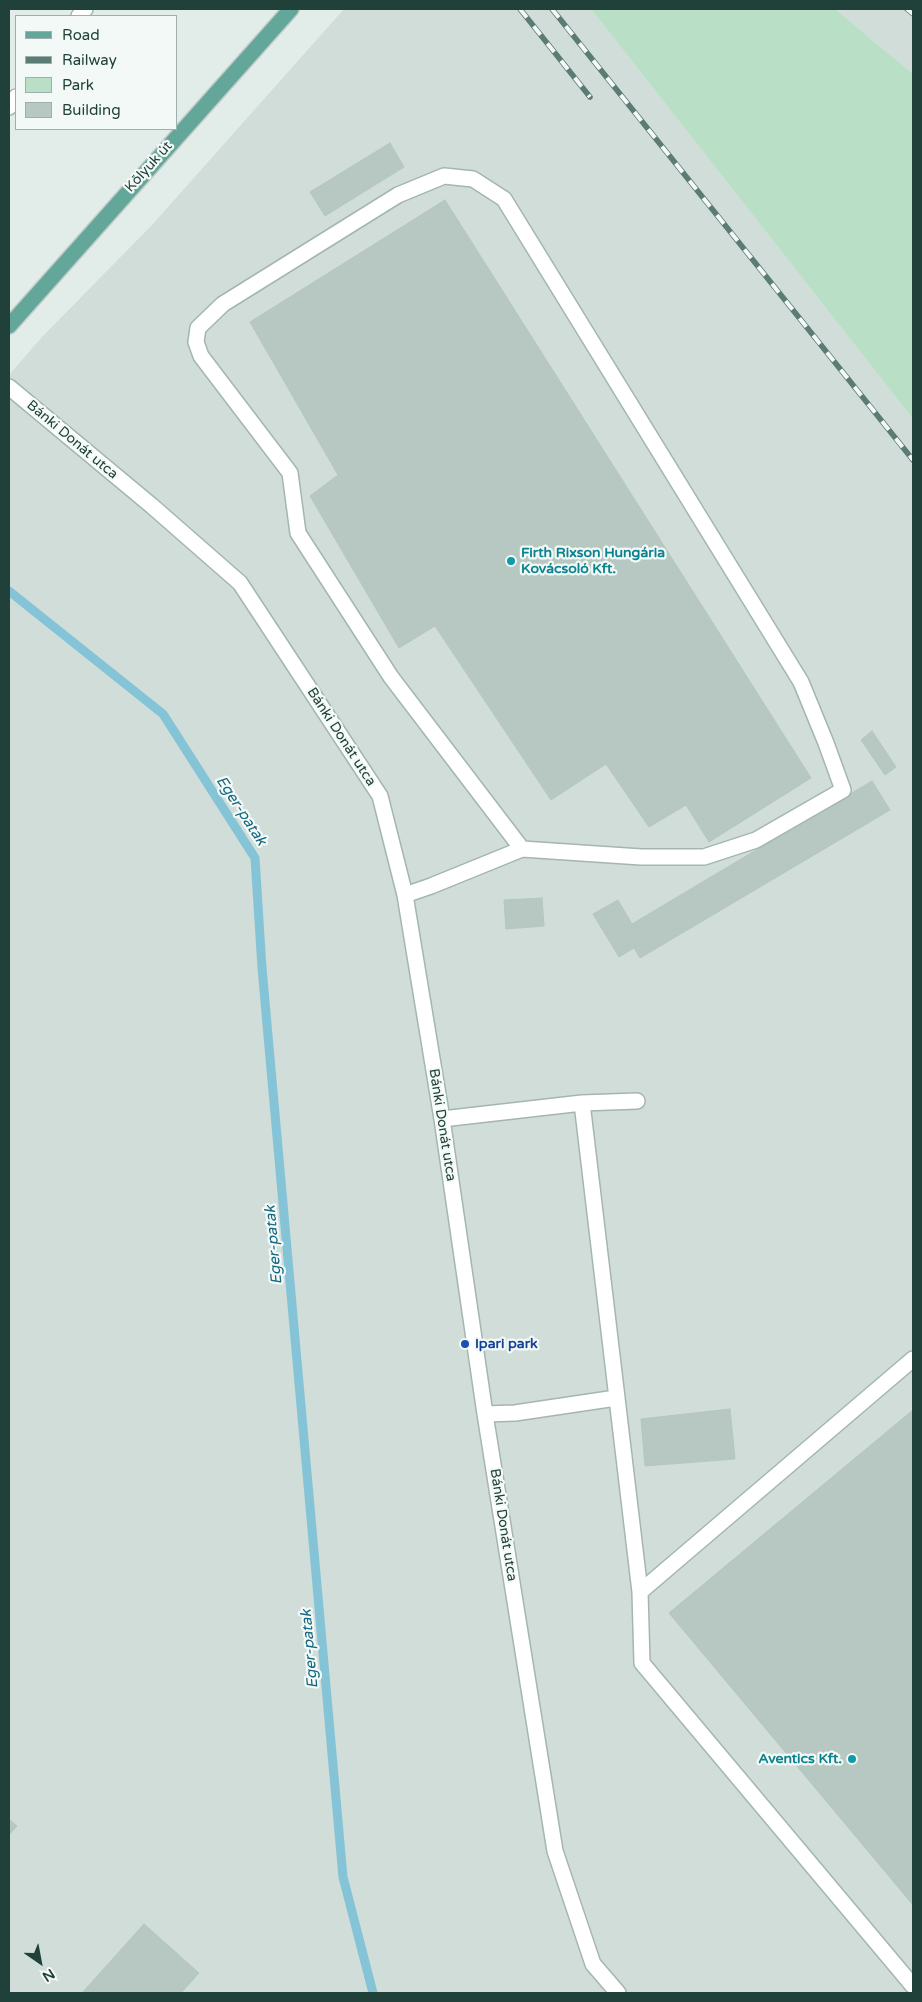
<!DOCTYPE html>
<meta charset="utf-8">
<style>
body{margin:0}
#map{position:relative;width:922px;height:2002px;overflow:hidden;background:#e2ede9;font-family:"Varela Round",sans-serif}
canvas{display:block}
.frame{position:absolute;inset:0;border:10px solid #20403a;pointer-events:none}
.legend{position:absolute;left:15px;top:15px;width:162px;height:115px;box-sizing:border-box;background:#f3f9f6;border:1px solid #9fafab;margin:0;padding:6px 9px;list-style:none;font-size:15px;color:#20403a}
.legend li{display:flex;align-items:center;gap:10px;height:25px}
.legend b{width:25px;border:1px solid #9fafab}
.north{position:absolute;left:15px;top:1937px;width:50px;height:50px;-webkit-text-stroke:4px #f3f9f6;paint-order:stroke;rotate:147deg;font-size:14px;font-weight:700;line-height:20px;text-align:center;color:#20403a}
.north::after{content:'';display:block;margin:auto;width:18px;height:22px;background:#20403a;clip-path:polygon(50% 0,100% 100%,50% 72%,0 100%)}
</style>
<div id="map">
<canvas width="922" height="2002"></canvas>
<div class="frame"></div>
<ul class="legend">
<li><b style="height:6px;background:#63a69a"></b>Road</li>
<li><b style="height:6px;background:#5b7b75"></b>Railway</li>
<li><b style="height:14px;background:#b9e0c6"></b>Park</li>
<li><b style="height:14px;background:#b7c8c2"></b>Building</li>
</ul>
<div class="north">N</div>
</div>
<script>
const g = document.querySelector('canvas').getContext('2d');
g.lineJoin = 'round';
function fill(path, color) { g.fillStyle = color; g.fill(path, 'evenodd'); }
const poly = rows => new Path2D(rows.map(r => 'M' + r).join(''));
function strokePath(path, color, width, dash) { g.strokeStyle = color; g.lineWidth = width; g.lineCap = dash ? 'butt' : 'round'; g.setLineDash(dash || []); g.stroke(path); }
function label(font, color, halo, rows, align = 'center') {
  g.font = font + ' "Varela Round",sans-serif'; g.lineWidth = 4.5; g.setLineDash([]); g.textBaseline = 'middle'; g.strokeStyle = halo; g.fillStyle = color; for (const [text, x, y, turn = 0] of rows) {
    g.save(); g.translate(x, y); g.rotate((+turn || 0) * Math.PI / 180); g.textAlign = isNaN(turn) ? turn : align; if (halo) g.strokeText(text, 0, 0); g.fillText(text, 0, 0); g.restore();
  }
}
fill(poly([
 [344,9,591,9,913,419,913,1993,9,1993,9,375,42,337,152,225],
 [835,9,913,9,913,74]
]), '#d0ddd8');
fill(poly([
 [591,9,835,9,913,74,913,419]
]), '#b9e0c6');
strokePath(poly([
 [9,591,163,714,255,858,262,968,343,1877,373,1993]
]), '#85c4d7', 9);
const building = poly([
 [390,143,404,167,325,216,310,192,390,143],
 [445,200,811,778,709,842,686,805,649,827,606,764,551,800,435,626,399,648,310,496,338,475,250,322,445,200],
 [872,731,896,767,885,775,861,740,872,731],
 [872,781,890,810,640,958,634,948,619,957,593,914,618,900,632,924,872,781],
 [542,898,544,926,506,929,504,900,542,898],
 [730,1409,735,1459,645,1466,641,1419,730,1409],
 [913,1410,913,1905,669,1613,913,1410],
 [9,1819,17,1826,9,1835,9,1819],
 [144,1924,199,1973,181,1993,82,1993,144,1924]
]);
fill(building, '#b7c8c2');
strokePath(building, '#b4c7c1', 1);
const minor = poly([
 [79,16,85,9],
 [9,107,16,97],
 [9,387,152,506,240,583,380,796,405,895,442,1119,485,1414,555,1851,593,1964,618,1993],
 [405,895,431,886,522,849,641,857,704,857,756,840,843,790,826,743,801,682,504,199,473,179,444,176,398,195,223,304,198,328,196,342,201,356,290,473,298,533,391,677,522,849],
 [582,1103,637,1101],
 [442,1119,582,1103,640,1592],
 [913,1359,640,1592,642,1663,913,1986],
 [485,1414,515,1413,616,1398]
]);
const major = poly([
 [9,326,291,9]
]);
strokePath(minor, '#a4b6b1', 18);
strokePath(major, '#c1cac8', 18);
strokePath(minor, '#fff', 15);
strokePath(major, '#63a69a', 15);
const rail = poly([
 [520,9,590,97],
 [552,9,913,460],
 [907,9,913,14]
]);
strokePath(rail, '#5b7b75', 5.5);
strokePath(rail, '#f3f9f6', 4, [11]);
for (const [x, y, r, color] of [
 [511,561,5,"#0f9aa8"],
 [465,1344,5,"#1a4fb4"],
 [852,1759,5,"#0f9aa8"]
]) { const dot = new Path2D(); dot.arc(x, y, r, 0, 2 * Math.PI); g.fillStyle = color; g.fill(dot); strokePath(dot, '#f3f9f6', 2); }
label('14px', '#20403a', '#f3f9f6', [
 ["Kőlyuk út",149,167,-48],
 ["Bánki Donát utca",72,440,40],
 ["Bánki Donát utca",341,737,57],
 ["Bánki Donát utca",442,1125,81],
 ["Bánki Donát utca",503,1525,81]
]);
label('bold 14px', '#0d838f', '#f3f9f6', [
 ["Firth Rixson Hungária",521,553],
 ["Kovácsoló Kft.",521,569],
 ["Aventics Kft.",842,1759,"right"]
], 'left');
label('bold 14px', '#164399', '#f3f9f6', [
 ["Ipari park",475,1344]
], 'left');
label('italic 15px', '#156781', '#f3f9f6', [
 ["Eger-patak",241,811,57],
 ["Eger-patak",274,1245,-95],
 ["Eger-patak",310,1649,-95]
]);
</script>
